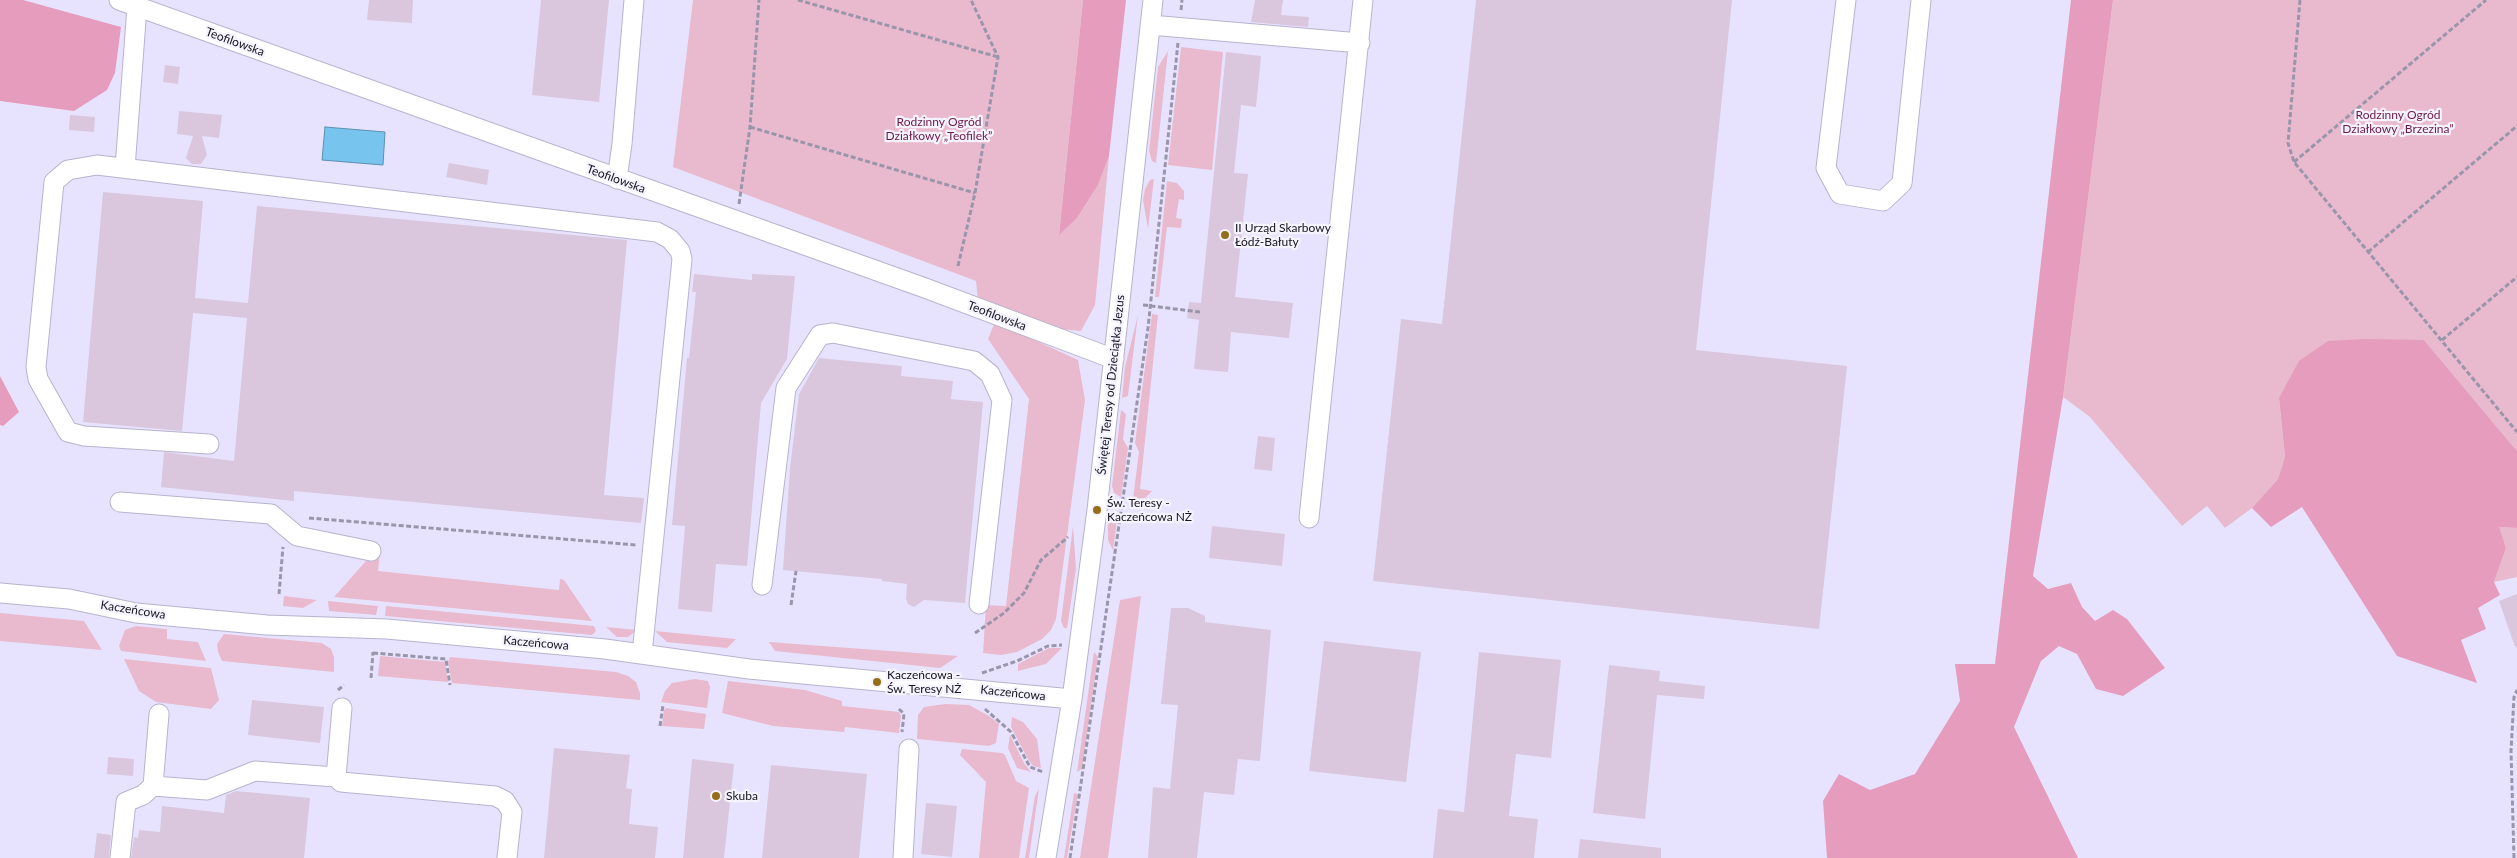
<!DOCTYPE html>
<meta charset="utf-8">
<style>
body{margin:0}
canvas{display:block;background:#e7e3ff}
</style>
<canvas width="2517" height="858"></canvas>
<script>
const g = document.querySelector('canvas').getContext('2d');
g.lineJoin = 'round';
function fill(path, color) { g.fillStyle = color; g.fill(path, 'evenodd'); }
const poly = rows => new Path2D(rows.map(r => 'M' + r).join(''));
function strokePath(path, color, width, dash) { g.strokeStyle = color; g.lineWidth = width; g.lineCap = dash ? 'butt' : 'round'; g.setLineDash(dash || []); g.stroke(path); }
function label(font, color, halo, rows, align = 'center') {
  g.font = font + ' Lato,sans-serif'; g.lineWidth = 4.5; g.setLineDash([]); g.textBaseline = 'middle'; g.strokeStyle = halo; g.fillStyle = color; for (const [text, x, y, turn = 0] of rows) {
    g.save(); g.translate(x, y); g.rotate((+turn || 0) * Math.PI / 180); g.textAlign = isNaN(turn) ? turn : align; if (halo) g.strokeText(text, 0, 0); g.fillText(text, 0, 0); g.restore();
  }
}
fill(poly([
 [693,0,1083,0,1059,234,1077,218,1098,185,1109,156,1095,305,1081,331,1050,328,978,300,976,281,673,167],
 [2113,0,2517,0,2517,451,2424,340,2279,398,2285,457,2278,479,2252,508,2225,528,2207,506,2182,526,2090,417,2063,397],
 [1181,47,1223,52,1212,170,1168,165],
 [1168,51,1156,163,1152,161,1149,151,1158,67],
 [1154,179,1148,229,1143,200,1145,189,1150,180],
 [1167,181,1177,183,1184,191,1184,200,1179,199,1176,218,1182,219,1181,228,1167,227,1159,297,1155,297],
 [1152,314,1158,315,1140,489,1152,491,1145,498,1133,499,1139,452,1135,443],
 [1138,315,1128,396,1122,398,1125,367],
 [995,322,1078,360,1085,400,1056,619,1051,630,1042,639,1017,652,1001,655,983,653,986,605,1006,606,1029,399,988,339],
 [1121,410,1126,414,1123,439,1128,448,1121,497,1114,493,1112,486],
 [1118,513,1113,550,1108,540,1108,525,1113,515],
 [1073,526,1076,569,1067,628,1064,628,1061,621],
 [2498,527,2517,528,2517,577,2494,582,2506,548],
 [373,553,380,553,378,571,559,590,560,579,564,580,592,621,334,597],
 [284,596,317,600,303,608,283,606],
 [1141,596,1108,858,1080,858,1120,600],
 [328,601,378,606,376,615,329,611],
 [386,606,594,626,596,631,592,635,385,616],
 [0,613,84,621,102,650,0,641],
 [136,626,167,629,167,639,198,642,206,661,121,651,119,646,125,630],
 [606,627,637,630,628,637,617,637],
 [655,631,736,639,727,648,667,642],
 [224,634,322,643,331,649,334,657,334,672,222,661,218,652,217,644],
 [769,642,958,656,940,668,775,651],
 [1049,648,1062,648,1046,664,1018,671,1018,664],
 [1094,652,1098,657,1082,769,1077,772],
 [380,656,445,662,448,682,378,676],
 [450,657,616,672,628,676,636,682,640,693,640,700,452,683,448,662],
 [124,659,211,668,219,700,211,709,156,702,139,691],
 [695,679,708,681,710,687,707,708,661,702,665,691,672,683],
 [728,681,805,690,842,701,842,706,899,712,901,716,899,733,845,727,844,732,773,726,722,713],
 [945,704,969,705,989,716,999,724,996,743,989,746,917,739,918,715,924,707],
 [666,708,706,714,704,729,662,726,664,710],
 [1012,717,1023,722,1037,739,1041,768,1033,766,1028,759,1011,727],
 [1010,735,1024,763,1031,772,1017,768,1008,748],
 [962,749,1002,753,1005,755,1016,781,1029,788,1019,858,979,858,986,782,960,755],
 [1039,789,1029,858,1025,858,1035,796],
 [1074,793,1078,794,1067,858,1064,858]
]), '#e9bace');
fill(poly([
 [0,0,23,0,121,27,115,73,107,90,74,111,0,101],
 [1083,0,1126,0,1109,156,1098,185,1077,218,1059,235],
 [2071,0,2113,0,2063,397,2033,576,2048,589,2071,583,2082,607,2095,621,2113,610,2127,619,2165,668,2123,696,2096,689,2077,654,2059,646,2041,661,2014,727,2078,858,1827,858,1823,801,1839,774,1870,790,1915,774,1960,701,1955,664,1995,664],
 [2364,339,2424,340,2517,451,2517,528,2499,527,2506,548,2494,582,2500,595,2478,608,2486,629,2461,640,2477,683,2397,656,2302,507,2271,527,2252,508,2278,479,2285,457,2279,398,2299,361,2328,341],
 [0,376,19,412,3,426,0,425]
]), '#e69cbd');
const water = poly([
 [325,127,385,132,383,165,322,160,325,127]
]);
fill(water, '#77c5ef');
strokePath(water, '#5a90b0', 1);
fill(poly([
 [369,0,413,0,412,23,367,20],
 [541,0,609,0,599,102,532,95],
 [1255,0,1283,0,1281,15,1309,17,1308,27,1251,22],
 [1476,0,1732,0,1696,350,1847,366,1819,629,1373,581,1401,319,1442,324],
 [1226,52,1261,56,1256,107,1241,105,1234,173,1248,174,1235,297,1293,303,1289,338,1231,332,1228,372,1194,369,1199,320,1187,318,1189,302,1201,303],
 [165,65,180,67,178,84,163,82],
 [179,111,222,115,219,138,202,136,207,155,201,164,192,164,186,158,193,136,177,134],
 [70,115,95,117,94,132,69,130],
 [449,163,489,170,487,185,446,177],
 [103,192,203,201,195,298,248,303,257,206,627,240,604,495,644,498,641,523,294,491,294,501,161,487,164,452,234,461,247,318,193,313,182,431,83,422],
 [694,274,752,280,752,274,795,276,787,359,761,403,747,566,716,564,712,612,678,609,685,526,672,525,687,358,689,358,696,292,692,292],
 [819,358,902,366,901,376,953,381,951,399,983,402,965,603,924,600,914,607,908,604,906,599,907,584,882,581,882,579,783,570,790,468,799,394],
 [1258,436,1275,438,1272,471,1254,469],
 [1212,526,1285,534,1282,566,1209,558],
 [2517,594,2517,647,2515,647,2499,601],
 [1171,608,1188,608,1205,616,1205,622,1271,630,1260,761,1238,759,1234,795,1204,792,1197,858,1148,858,1153,787,1170,789,1178,705,1161,704],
 [1324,641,1421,652,1406,782,1309,771],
 [1479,652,1561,660,1551,758,1516,754,1509,816,1538,819,1534,858,1433,858,1438,809,1464,812],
 [1609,665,1660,671,1659,681,1705,686,1704,699,1657,695,1645,819,1593,813],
 [252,700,324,707,320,743,248,735],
 [554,748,630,755,626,788,632,789,629,824,658,827,655,858,544,858],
 [108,757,134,759,133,776,107,774],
 [692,759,734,764,724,858,683,858],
 [771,765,867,774,859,858,762,858],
 [236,791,310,798,304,858,131,858,134,837,138,838,139,830,160,832,162,806,224,813,226,795],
 [926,803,957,806,952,857,921,854],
 [97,833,111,835,109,858,94,858],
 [1580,839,1661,848,1661,858,1578,858]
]), '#dac7dd');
const minor = poly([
 [119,0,925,288,1114,359],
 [1846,0,1826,168,1840,194,1883,201,1902,183,1921,0],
 [1150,25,1360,43],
 [125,168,137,7],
 [617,179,622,144,634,0],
 [209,444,84,436,68,432,38,379,36,367,54,182,68,170,97,165,657,232,670,239,680,251,682,259,642,654],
 [120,502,271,514,297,536,371,551],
 [1309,518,1363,0],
 [762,585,786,388,820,335,833,333,974,361,990,374,1002,400,979,604],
 [0,593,69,599,136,613,267,625,387,629,605,649,749,669,1072,699],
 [342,708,336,777,341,782,495,796,505,801,512,812,507,858],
 [153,786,207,790,255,771,336,777],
 [120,858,126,802,143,795,153,786,159,714],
 [903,858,909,749],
 [1046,858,1072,699,1097,510,1153,0]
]);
strokePath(minor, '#b7b3cd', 21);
strokePath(poly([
 [798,0,998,57],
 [2300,0,2288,143,2294,162,2517,432],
 [1181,10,1182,0],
 [750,127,975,193],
 [2294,162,2486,0],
 [739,204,750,127,759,0],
 [2368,252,2517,126],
 [958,266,975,193,998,57,971,0],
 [1143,305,1200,312],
 [2442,340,2517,277],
 [309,518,636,545],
 [279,594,283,547],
 [791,605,796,571],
 [975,633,1004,613,1024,593,1041,560,1068,537],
 [373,653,446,659,450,685],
 [982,673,1017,661,1048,646,1062,645],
 [371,678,373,652],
 [338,690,344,685],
 [899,709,904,714,902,732],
 [985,709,1011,732,1030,767,1043,772],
 [660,726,663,705],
 [1070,858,1148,328,1178,43],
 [2514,858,2511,751,2514,697,2517,690]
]), '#9996ab', 3, [5, 2.5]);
strokePath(minor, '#fff', 19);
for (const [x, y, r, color] of [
 [1225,235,5,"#966d18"],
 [1097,510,5,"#966d18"],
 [877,682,5,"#966d18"],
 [716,796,5,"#966d18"]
]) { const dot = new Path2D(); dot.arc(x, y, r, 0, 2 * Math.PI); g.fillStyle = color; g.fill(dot); strokePath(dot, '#f4f3fe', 2); }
label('12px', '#15141d', '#f4f3fe', [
 ["Teofilowska",235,42,20],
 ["Teofilowska",616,179,20],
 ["Teofilowska",997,316,21],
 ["Świętej Teresy od Dzieciątka Jezus",1111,385,-84],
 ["Kaczeńcowa",133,610,9],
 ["Kaczeńcowa",536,643,5],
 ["Kaczeńcowa",1013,693,6]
]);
label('12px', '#6e1948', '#f4f3fe', [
 ["Rodzinny Ogród",2398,115],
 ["Działkowy „Brzezina”",2398,129],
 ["Rodzinny Ogród",939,122],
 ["Działkowy „Teofilek”",939,136]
]);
label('12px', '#15141d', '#f4f3fe', [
 ["II Urząd Skarbowy",1235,228],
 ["Łódź-Bałuty",1235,242],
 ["Św. Teresy -",1107,503],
 ["Kaczeńcowa NŻ",1107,517],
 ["Kaczeńcowa -",887,675],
 ["Św. Teresy NŻ",887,689],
 ["Skuba",726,796]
], 'left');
</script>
